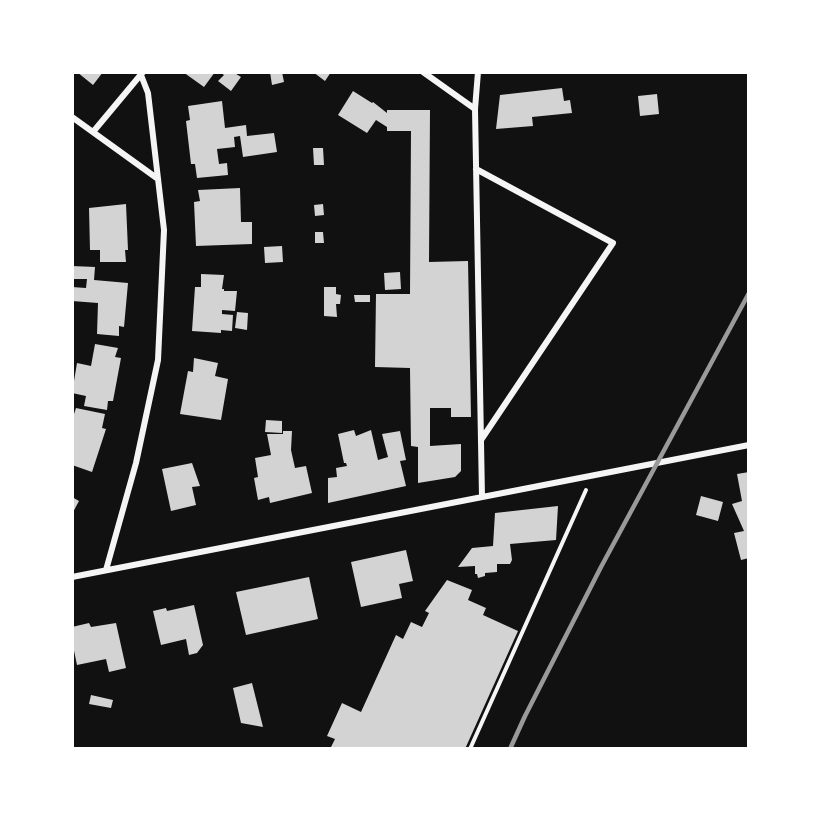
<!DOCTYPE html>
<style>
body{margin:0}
#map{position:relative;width:821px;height:821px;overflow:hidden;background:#111;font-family:Inter,sans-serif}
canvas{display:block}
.frame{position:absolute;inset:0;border:74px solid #fff;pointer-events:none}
</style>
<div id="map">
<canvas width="821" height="821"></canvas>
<div class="frame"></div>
</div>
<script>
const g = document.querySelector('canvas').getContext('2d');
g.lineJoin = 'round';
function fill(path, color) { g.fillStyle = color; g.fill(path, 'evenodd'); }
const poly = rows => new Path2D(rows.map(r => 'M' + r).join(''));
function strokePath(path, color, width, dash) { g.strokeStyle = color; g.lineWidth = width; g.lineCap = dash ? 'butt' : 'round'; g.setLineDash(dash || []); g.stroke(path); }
fill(poly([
 [77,72,103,72,93,85],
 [183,72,215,72,204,87],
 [220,72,233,72,241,77,231,91,218,81,224,75],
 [270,72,282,72,284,82,272,85],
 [313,72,331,72,325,81],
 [562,88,564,101,570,100,572,113,532,117,533,126,496,129,500,95],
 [353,91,372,103,373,102,387,113,387,110,430,110,429,262,468,261,471,417,451,417,451,408,430,408,430,446,461,444,461,471,455,477,418,483,418,447,411,446,410,368,375,367,376,294,410,294,411,131,387,131,387,127,376,120,367,133,338,115],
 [657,94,659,114,640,116,638,96],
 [222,101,225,128,246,125,247,136,274,133,277,152,243,157,240,136,234,137,235,147,217,149,219,164,227,163,228,175,197,178,195,164,191,164,186,121,190,120,188,106],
 [313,148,323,148,324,165,314,165],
 [240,188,241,222,252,222,252,244,196,246,194,202,200,201,198,190],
 [126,204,128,250,125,250,126,262,100,262,100,250,90,250,89,208],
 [323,204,324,215,315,216,314,205],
 [315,232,323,232,324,243,315,243],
 [282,246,283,262,265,263,264,247],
 [72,266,95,267,94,280,128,283,124,327,119,326,119,336,97,334,98,303,72,301,72,287,86,288,87,279,72,279],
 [400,272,401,289,385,290,384,273],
 [201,274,224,275,222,289,224,289,224,291,237,291,235,311,222,310,222,314,233,315,232,331,221,330,221,333,192,331,195,287,201,287],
 [324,287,336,287,336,294,341,295,340,304,336,304,337,317,324,316],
 [354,295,370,295,370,302,355,302],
 [237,312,248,313,247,330,235,328],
 [95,344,118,348,115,357,121,358,113,401,108,401,107,410,84,406,86,396,72,393,77,363,91,366],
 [194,358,218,363,215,376,228,379,221,420,180,414,188,371,193,372],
 [76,408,105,414,102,428,106,429,92,472,72,465,72,420],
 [266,420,282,421,282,433,265,432],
 [354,430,356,436,371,430,378,460,388,457,382,434,400,431,406,460,400,461,406,486,328,503,328,478,337,477,336,468,347,466,346,463,344,463,338,434],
 [283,431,292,431,291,450,295,468,306,466,312,493,270,503,269,497,258,500,254,478,258,477,255,458,271,455,267,434,283,434],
 [192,463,200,486,192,487,196,505,171,511,162,469],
 [749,472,749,558,741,560,734,533,744,531,732,504,742,501,737,474],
 [701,496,723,502,718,521,696,515],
 [72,497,79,501,72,514],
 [558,506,556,540,510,544,512,560,510,564,497,564,497,572,485,573,485,576,478,578,477,574,475,574,475,566,458,567,472,548,493,546,495,513],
 [406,550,413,581,399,584,402,598,361,607,351,562],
 [309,577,318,619,246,635,236,592],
 [447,580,472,590,468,600,486,608,483,615,518,631,465,749,330,749,335,739,327,736,342,703,361,712,396,635,403,639,411,622,422,627,429,613,425,611],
 [194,605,203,645,197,653,189,655,186,639,161,645,153,611,166,608,167,611],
 [89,623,91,627,116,623,126,668,109,672,106,659,77,665,72,641,72,627],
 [252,683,263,727,241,723,233,688],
 [91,695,113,700,111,708,89,704]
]), '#d3d3d3');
strokePath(poly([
 [470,749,586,490]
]), '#f5f5f5', 4);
strokePath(poly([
 [423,72,475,109],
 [478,72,475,109,482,497],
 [72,117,158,179],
 [93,132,143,72],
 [476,169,613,243,481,440],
 [106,570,136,463,158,360,164,230,148,93,141,75],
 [72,577,749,445]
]), '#f5f5f5', 6);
strokePath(poly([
 [510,749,525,716,601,567,749,293]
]), '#9a9a9a', 4.5);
</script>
